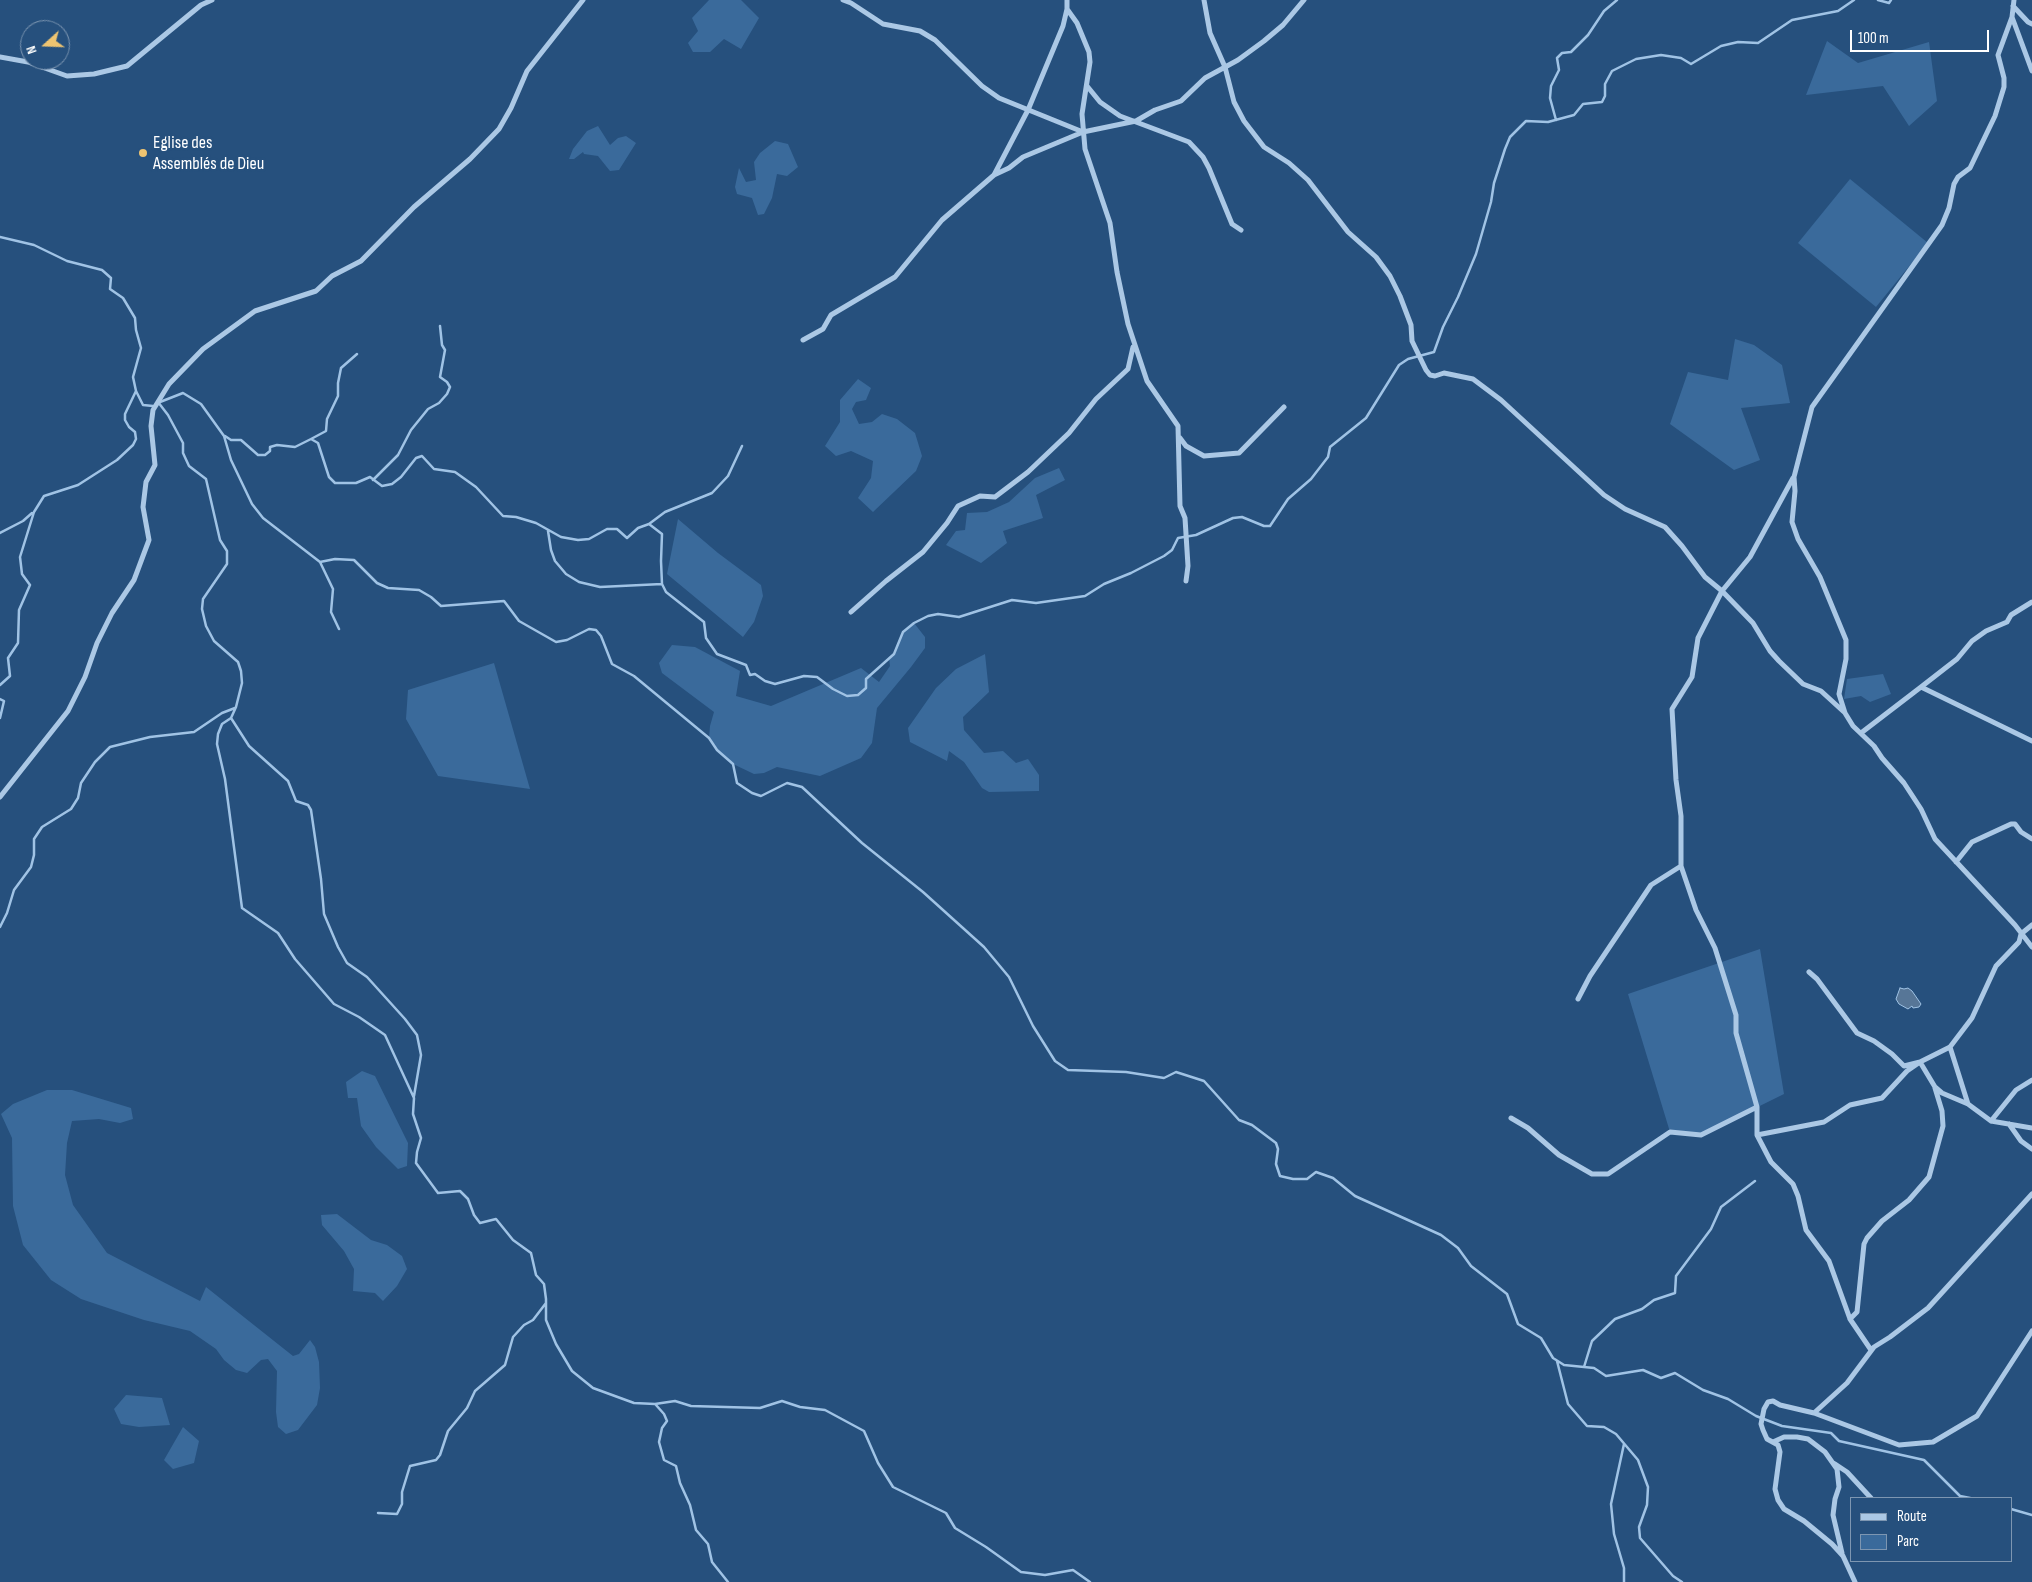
<!DOCTYPE html>
<meta charset="utf-8">
<style>
body{margin:0}
#map{position:relative;width:2032px;height:1582px;overflow:hidden;background:#26507d;font-family:"Sofia Sans Condensed",sans-serif}
canvas{display:block}
.legend{position:absolute;left:1850px;top:1497px;width:162px;height:65px;box-sizing:border-box;background:#26507d;border:1px solid #7d96b1;margin:0;padding:6px 9px;list-style:none;font-size:15px;color:#fff}
.legend li{display:flex;align-items:center;gap:10px;height:25px}
.legend b{width:25px;border:1px solid #7d96b1}
.north{position:absolute;left:20px;top:20px;width:50px;height:50px;box-sizing:border-box;background:#26507d;border:1px solid #7d96b1;border-radius:50%;rotate:250deg;font-size:14px;font-weight:700;line-height:20px;text-align:center;color:#fff}
.north::after{content:'';display:block;margin:auto;width:18px;height:22px;background:#eec471;clip-path:polygon(50% 0,100% 100%,50% 72%,0 100%)}
.scale{position:absolute;left:1850px;top:30px;width:139px;height:22px;box-sizing:border-box;border:2px solid #fff;border-top:0;padding-left:6px;font-size:15px;line-height:18px;white-space:nowrap;color:#fff;-webkit-text-stroke:4px #26507d;paint-order:stroke}
</style>
<div id="map">
<canvas width="2032" height="1582"></canvas>
<ul class="legend">
<li><b style="height:6px;background:#abc8e5"></b>Route</li>
<li><b style="height:14px;background:#3a6a9b"></b>Parc</li>
</ul>
<div class="north">N</div>
<div class="scale">100 m</div>
</div>
<script>
const g = document.querySelector('canvas').getContext('2d');
g.lineJoin = 'round';
function fill(path, color) { g.fillStyle = color; g.fill(path, 'evenodd'); }
const poly = rows => new Path2D(rows.map(r => 'M' + r).join(''));
function strokePath(path, color, width, dash) { g.strokeStyle = color; g.lineWidth = width; g.lineCap = dash ? 'butt' : 'round'; g.setLineDash(dash || []); g.stroke(path); }
function label(font, color, halo, rows, align = 'center') {
  g.font = font + ' "Sofia Sans Condensed",sans-serif'; g.lineWidth = 5; g.setLineDash([]); g.textBaseline = 'middle'; g.strokeStyle = halo; g.fillStyle = color; for (const [text, x, y, turn = 0] of rows) {
    g.save(); g.translate(x, y); g.rotate((+turn || 0) * Math.PI / 180); g.textAlign = isNaN(turn) ? turn : align; if (halo) g.strokeText(text, 0, 0); g.fillText(text, 0, 0); g.restore();
  }
}
fill(poly([
 [709,0,741,0,759,18,741,49,724,39,710,52,693,52,688,43,698,31,692,18],
 [1827,41,1858,63,1929,42,1937,101,1909,126,1883,86,1806,95],
 [598,126,610,145,618,138,626,136,636,143,619,170,610,171,598,156,584,154,583,152,574,159,569,159,573,149,587,131],
 [775,141,788,144,798,167,787,176,777,174,772,198,764,214,758,215,752,198,737,194,735,187,739,168,746,182,756,180,754,162,760,153],
 [1850,179,1928,243,1876,307,1798,243],
 [1735,339,1754,345,1782,365,1790,403,1741,408,1760,460,1734,470,1670,424,1688,372,1728,380],
 [858,379,871,388,866,400,856,402,852,409,859,424,872,422,882,414,897,419,915,433,922,456,916,471,873,512,858,498,871,478,873,461,851,451,836,456,825,446,840,422,840,400],
 [1059,468,1065,480,1036,495,1043,518,1003,531,1007,543,981,563,946,545,956,531,965,530,967,513,987,512,1009,502,1035,478],
 [678,519,718,553,761,585,763,596,754,622,743,637,667,574],
 [914,623,925,637,925,648,911,667,877,708,872,743,861,758,820,776,777,767,764,773,754,774,733,764,717,750,709,738,710,726,714,712,662,673,659,663,672,645,695,647,740,671,736,696,771,706,861,668,879,682,890,666,889,658,894,654,903,632],
 [985,654,989,692,963,717,964,730,984,753,1003,751,1016,763,1028,759,1039,775,1039,791,989,792,982,788,964,762,949,751,947,761,910,742,908,728,936,688,956,669],
 [494,663,530,789,438,776,406,719,408,690],
 [1883,674,1891,694,1870,702,1861,696,1844,699,1847,679],
 [1760,949,1784,1094,1701,1135,1670,1132,1628,994],
 [362,1071,375,1076,408,1143,407,1166,398,1169,376,1147,361,1126,357,1098,348,1098,346,1082],
 [47,1090,72,1090,131,1108,133,1119,120,1123,99,1119,72,1121,67,1143,65,1175,73,1205,107,1253,200,1301,206,1287,293,1356,299,1354,310,1340,315,1347,319,1362,320,1388,317,1405,298,1430,286,1434,278,1427,276,1412,277,1371,268,1359,261,1360,247,1373,236,1370,224,1360,216,1349,190,1331,144,1320,81,1299,51,1280,23,1245,13,1206,12,1138,1,1114,13,1104],
 [337,1214,371,1240,387,1245,402,1256,407,1269,397,1286,383,1301,375,1293,353,1291,354,1269,344,1251,322,1225,321,1215],
 [126,1395,162,1398,170,1425,139,1427,121,1424,114,1409],
 [183,1427,199,1441,194,1463,173,1469,164,1460]
]), '#3a6a9b');
const water = poly([
 [1900,988,1904,989,1908,988,1912,991,1921,1004,1919,1007,1913,1008,1912,1006,1908,1009,1899,1004,1896,999,1900,988]
]);
fill(water, '#577697');
strokePath(water, '#a0c3e5', 1);
strokePath(poly([
 [1878,0,1889,3,1891,0],
 [1556,120,1550,98,1551,86,1559,70,1557,58,1562,53,1571,52,1588,35,1604,11,1617,0],
 [0,237,34,245,67,261,102,270,111,278,110,289,123,298,135,318,136,330,141,348,133,377,136,391,143,405,153,406],
 [158,402,168,415,183,443,183,453,189,466,206,479,220,540,227,551,227,564,203,599,202,609,206,626,214,641,238,662,241,671,242,683,236,707,231,718,222,724,218,734,217,744,225,779,242,908,278,933,295,959,334,1004,359,1017,385,1035,414,1098,413,1114,421,1138,417,1152,416,1163,438,1193,460,1191,468,1199,474,1215,480,1223,496,1219,513,1240,531,1253,536,1275,544,1284,546,1299,546,1320,556,1344,572,1371,593,1388,634,1403,655,1404,675,1401,691,1406,760,1408,782,1401,800,1407,825,1410,864,1431,878,1463,893,1487,946,1513,955,1528,986,1547,1021,1572,1045,1575,1073,1570,1090,1582],
 [160,402,183,393,201,404,224,436,231,460,252,504,263,518,320,562,335,559,354,560,377,583,388,588,419,590,431,597,441,606,504,601,519,621,556,642,567,640,589,629,596,630,601,636,612,664,634,676,709,738,717,750,733,764,737,783,752,793,761,796,787,783,802,787,862,843,923,892,984,947,1009,977,1033,1026,1055,1061,1068,1070,1126,1072,1164,1078,1176,1072,1204,1081,1239,1120,1252,1125,1276,1143,1278,1149,1276,1164,1280,1176,1293,1179,1307,1179,1316,1172,1333,1178,1355,1196,1441,1235,1458,1248,1471,1266,1507,1294,1518,1324,1541,1338,1553,1358,1564,1365,1594,1368,1606,1376,1643,1370,1661,1378,1675,1373,1703,1390,1728,1399,1756,1416,1782,1426,1831,1433,1839,1441,1924,1460,1960,1496,1970,1498],
 [225,436,231,440,241,440,258,455,265,455,270,451,270,447,277,445,295,447,311,439,318,443,329,477,335,483,356,483,370,477,382,486,392,484,401,477,416,458,422,456,434,469,455,472,476,487,503,516,516,517,536,523,561,537,578,540,589,539,607,529,617,529,627,538,638,528,649,524,662,534,661,561,662,584,666,592,704,622,706,638,717,654,746,665,750,675,755,674,765,681,775,684,804,676,817,677,833,689,847,696,858,695,866,688,866,679,894,654,903,632,914,623,928,616,938,614,959,617,1012,600,1036,603,1085,596,1104,584,1131,573,1164,556,1172,550,1178,538,1196,535,1233,518,1242,517,1264,526,1270,526,1288,499,1311,479,1328,457,1330,447,1366,418,1399,365,1408,359,1434,352,1443,327,1458,297,1476,254,1491,202,1494,183,1505,149,1510,137,1526,121,1548,122,1574,115,1583,104,1602,102,1605,96,1605,84,1612,71,1636,59,1661,55,1681,58,1691,64,1721,46,1738,42,1758,43,1792,20,1838,11,1854,0],
 [311,439,326,431,327,419,338,396,338,383,341,368,357,354],
 [373,480,398,455,411,430,428,409,439,403,447,394,450,387,447,382,440,377,445,350,442,345,440,326],
 [649,524,665,512,712,493,728,476,742,446],
 [548,531,551,550,555,561,566,574,579,582,600,587,662,584],
 [0,533,23,521,32,513],
 [320,562,333,589,331,612,339,629],
 [0,685,10,676,8,658,18,643,19,610,30,585,22,574,20,557,34,512,44,496,78,485,117,460,133,445,136,439,135,432,129,427,125,420,125,414,136,391],
 [0,699,4,701,0,718],
 [231,718,249,746,288,781,296,801,308,805,311,810,321,879,324,914,338,947,347,963,367,977,405,1019,417,1035,421,1055,414,1096],
 [0,927,7,913,14,890,31,867,34,855,34,839,42,827,71,809,78,798,81,783,95,762,110,747,150,737,194,732,222,713,235,708],
 [1557,1361,1568,1404,1587,1426,1604,1427,1616,1434,1638,1460,1648,1487,1647,1505,1639,1527,1640,1538,1673,1576,1682,1582],
 [1584,1367,1592,1341,1615,1319,1642,1309,1654,1300,1675,1293,1676,1276,1711,1229,1721,1207,1755,1181],
 [656,1405,664,1414,667,1421,662,1428,659,1442,664,1460,676,1466,680,1483,690,1505,696,1530,708,1544,712,1562,728,1582],
 [1624,1444,1611,1504,1614,1534,1624,1568,1624,1582],
 [2011,1509,2032,1515],
 [378,1513,397,1514,402,1504,402,1492,410,1466,436,1460,440,1455,448,1431,467,1408,475,1391,505,1365,513,1337,524,1325,533,1320,546,1303]
]), '#a0c3e5', 2.5);
strokePath(poly([
 [843,0,851,3,883,24,920,31,935,40,982,86,999,98,1083,132],
 [1067,0,1067,9,1077,23,1089,52,1090,62,1082,114,1085,149,1110,223,1117,272,1128,324,1147,381,1178,426,1180,506,1185,518,1188,566,1186,581],
 [1204,0,1210,33,1225,67,1234,102,1244,121,1264,147,1289,163,1308,180,1348,232,1376,257,1390,276,1400,296,1411,325,1412,341,1426,370,1430,375,1435,376,1444,373,1473,379,1501,400,1604,495,1625,509,1665,527,1682,546,1705,577,1722,591,1753,623,1770,651,1779,661,1803,684,1821,691,1844,712],
 [2014,0,2012,17,2032,71],
 [2013,6,2028,22,2032,24],
 [2012,17,1998,55,2004,78,2004,87,1995,116,1970,168,1958,177,1954,184,1949,208,1942,225,1812,407,1794,477,1795,491,1792,522,1798,539,1820,577,1846,640,1846,659,1839,694,1845,713,1853,726,1874,746,1882,758,1904,783,1921,809,1935,839,2015,925,2032,947],
 [0,57,28,62,67,76,94,74,127,66,201,5,212,0],
 [1087,86,1100,102,1120,116,1189,142,1203,157,1209,168,1232,224,1241,230],
 [994,175,1009,168,1023,157,1083,132,1136,121,1155,110,1181,101,1205,78,1238,60,1264,41,1283,25,1304,0],
 [803,340,823,329,831,315,895,277,942,220,994,175,1028,110,1063,26,1067,9],
 [1180,438,1186,446,1204,456,1239,453,1284,407],
 [1793,478,1750,557,1722,591,1698,638,1692,677,1672,709,1676,780,1681,816,1681,866,1696,910,1715,948,1736,1015,1736,1033,1757,1107,1757,1135,1771,1162,1793,1184,1798,1196,1806,1230,1829,1261,1850,1319,1871,1350],
 [851,612,886,581,923,552,947,523,958,506,980,496,995,497,1028,472,1069,433,1096,399,1128,369,1133,347],
 [1921,687,1957,659,1972,641,1986,631,2007,622,2011,615,2032,602],
 [1861,733,1921,687,2032,741],
 [0,797,68,711,85,677,97,643,112,613,134,580,149,540,143,507,146,482,155,465,151,426,153,410,169,384,203,349,255,311,316,291,332,276,361,261,414,207,470,159,499,129,511,108,527,71,583,0],
 [1956,862,1972,842,2011,824,2015,824,2021,832,2032,839],
 [1809,972,1817,979,1857,1033,1874,1041,1892,1054,1904,1066,1920,1062,1935,1087,1942,1093,1968,1104,1991,1121,2032,1128],
 [1578,999,1590,976,1651,885,1681,866],
 [1950,1047,1968,1104],
 [1511,1118,1528,1128,1559,1155,1592,1174,1608,1174,1670,1132,1701,1135,1757,1107],
 [1991,1121,2016,1090,2032,1080],
 [2009,1124,2021,1141,2032,1149],
 [1757,1135,1824,1122,1850,1105,1882,1098,1907,1071,1920,1062,1950,1047,1972,1018,1996,966,2019,942,2021,934,2032,925],
 [1850,1319,1857,1312,1864,1244,1867,1238,1882,1221,1909,1200,1929,1177,1943,1126,1942,1111,1935,1088],
 [1814,1413,1899,1445,1933,1442,1977,1416,2032,1331],
 [1773,1442,1784,1437,1797,1437,1808,1439,1825,1452,1837,1469,1839,1487,1835,1499,1833,1515,1842,1553],
 [1835,1464,1847,1472,1871,1498],
 [1855,1582,1843,1556,1832,1544,1804,1521,1784,1509,1778,1500,1775,1489,1780,1452,1778,1445,1767,1439,1763,1430,1761,1424,1764,1409,1768,1402,1773,1401,1780,1405,1814,1413,1847,1383,1874,1347,1890,1337,1928,1308,2032,1194]
]), '#abc8e5', 5);
for (const [x, y, r, color] of [
 [143,153,5,"#eec471"]
]) { const dot = new Path2D(); dot.arc(x, y, r, 0, 2 * Math.PI); g.fillStyle = color; g.fill(dot); strokePath(dot, '#26507d', 2); }
label('18px', '#fff', '#26507d', [
 ["Eglise des",153,143],
 ["Assemblés de Dieu",153,164]
], 'left');
</script>
